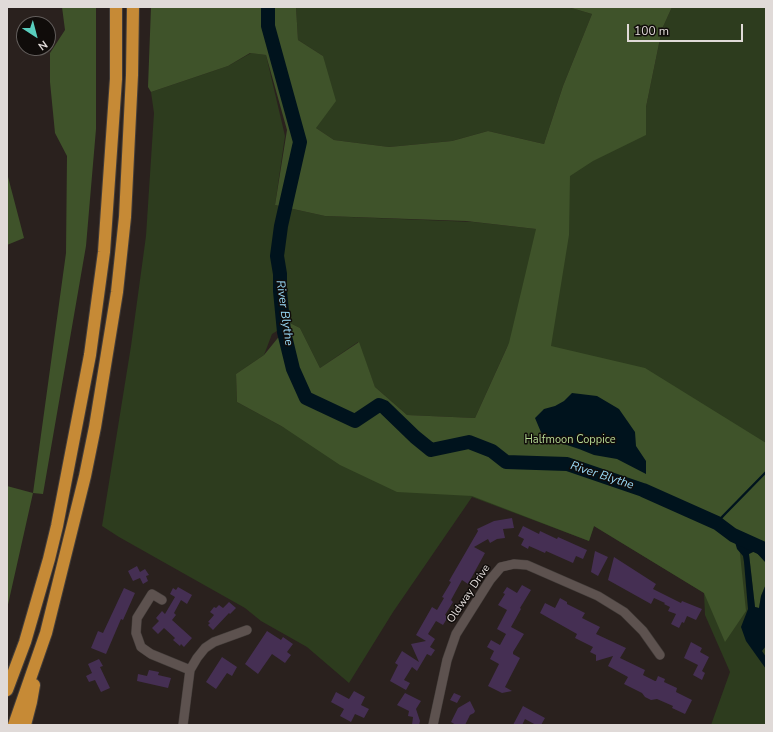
<!DOCTYPE html>
<style>
body{margin:0}
#map{position:relative;width:773px;height:732px;overflow:hidden;background:#2a211e;font-family:"Nunito Sans",sans-serif}
canvas{display:block}
.frame{position:absolute;inset:0;border:8px solid #e0dad8;pointer-events:none}
.north{position:absolute;left:16px;top:16px;width:40px;height:40px;box-sizing:border-box;background:#100c0a;border:1px solid #635e5c;border-radius:50%;rotate:144deg;font-size:11px;font-weight:700;line-height:16px;text-align:center;color:#e0dad8}
.north::after{content:'';display:block;margin:auto;width:14px;height:18px;background:#59cebe;clip-path:polygon(50% 0,100% 100%,50% 72%,0 100%)}
.scale{position:absolute;left:627px;top:24px;width:116px;height:18px;box-sizing:border-box;border:2px solid #e0dad8;border-top:0;padding-left:5px;font-size:12px;line-height:14px;white-space:nowrap;color:#e0dad8;-webkit-text-stroke:3px #100c0a;paint-order:stroke}
</style>
<div id="map">
<canvas width="773" height="732"></canvas>
<div class="frame"></div>
<div class="north">N</div>
<div class="scale">100 m</div>
</div>
<script>
const g = document.querySelector('canvas').getContext('2d');
g.lineJoin = 'round';
function fill(path, color) { g.fillStyle = color; g.fill(path, 'evenodd'); }
const poly = rows => new Path2D(rows.map(r => 'M' + r).join(''));
function strokePath(path, color, width, dash) { g.strokeStyle = color; g.lineWidth = width; g.lineCap = dash ? 'butt' : 'round'; g.setLineDash(dash || []); g.stroke(path); }
function label(font, color, halo, rows, align = 'center') {
  g.font = font + ' "Nunito Sans",sans-serif'; g.lineWidth = 3; g.setLineDash([]); g.textBaseline = 'middle'; g.strokeStyle = halo; g.fillStyle = color; for (const [text, x, y, turn = 0] of rows) {
    g.save(); g.translate(x, y); g.rotate((+turn || 0) * Math.PI / 180); g.textAlign = isNaN(turn) ? turn : align; if (halo) g.strokeText(text, 0, 0); g.fillText(text, 0, 0); g.restore();
  }
}
fill(poly([
 [296,7,568,7,592,14,563,86,544,144,488,131,452,141,389,147,334,140,316,128,323,56,298,40],
 [672,7,766,7,766,725,711,725,730,672,705,615,704,593,594,526,589,541,472,497,393,612,349,683,307,647,261,621,245,608,119,537,102,526,131,346,146,236,154,113,151,92,228,66,251,53,266,55,285,136,275,205,325,216,474,222,536,229,563,117,646,125,646,107,662,29],
 [290,323,300,328,320,368,358,342,375,387,407,415,475,418,508,345,472,496,283,427,237,402,236,374,264,355,272,334]
]), '#2d3c1e');
fill(poly([
 [62,7,96,7,96,129,86,246,43,494,33,493,7,609,7,486,33,493,66,253,67,156,55,133,50,82,50,53,65,30],
 [151,7,296,7,298,40,323,56,336,101,316,128,334,140,389,147,452,141,488,131,544,144,563,86,592,14,568,7,672,7,662,29,646,107,646,135,593,161,570,176,569,235,551,346,645,368,766,443,766,544,738,535,746,611,725,642,704,593,594,526,589,541,472,496,397,492,340,465,283,427,237,402,236,374,264,355,290,323,300,328,320,368,359,342,375,387,407,415,475,418,509,343,536,229,466,221,325,216,275,205,287,130,266,55,250,53,228,66,151,92,148,87],
 [7,173,24,238,7,245],
 [755,551,766,563,766,584,761,596,759,608,755,607,749,554]
]), '#3f532a');
fill(poly([
 [572,393,597,396,619,409,635,432,636,446,646,461,646,474,617,459,594,455,579,449,543,437,535,418,544,409,555,406,564,401],
 [733,535,763,542,766,544,766,563,755,551,749,554,755,607,759,608,761,596,766,584,766,646,762,651,766,657,766,669,746,641,741,627,748,609,744,562,743,556,737,549]
]), '#00131d');
strokePath(poly([
 [717,523,723,516,766,472]
]), '#00131d', 2.5);
strokePath(poly([
 [268,7,268,26,300,142,281,226,277,256,280,274,280,291,284,332,293,369,306,398,355,421,379,405,384,407,415,437,431,450,469,442,492,451,506,462,567,464,643,490,717,523,733,535,764,549,766,551]
]), '#00131d', 14);
fill(poly([
 [512,518,514,528,503,529,505,538,497,539,490,543,488,539,474,547,485,553,468,584,462,580,451,600,453,602,445,615,448,617,443,625,436,621,428,634,435,639,430,647,435,650,431,656,427,654,417,671,412,667,404,680,410,683,406,690,390,681,398,665,395,663,402,651,419,662,411,644,426,641,416,635,432,607,437,610,444,598,442,597,451,582,449,581,478,531,477,529,494,521],
 [523,526,539,534,540,531,557,539,558,537,587,550,583,559,576,556,573,563,546,551,545,553,529,546,528,549,521,545,524,539,518,536],
 [595,551,608,557,598,576,591,572],
 [614,557,656,584,653,589,681,603,682,601,702,609,696,620,687,616,684,623,682,622,679,628,671,624,676,614,668,611,670,607,664,604,665,603,654,598,651,604,608,580],
 [137,566,140,572,145,569,149,575,146,576,148,581,143,584,140,578,133,581,128,571],
 [522,585,531,590,520,608,521,609,511,627,524,634,513,652,513,654,520,658,505,687,512,691,502,693,488,686,499,664,490,659,494,651,487,647,491,640,500,645,506,634,497,629,507,610,498,605,505,594,503,593,507,587,517,593],
 [178,587,192,595,187,604,181,600,174,613,176,615,172,620,192,638,184,647,181,644,180,646,173,640,175,638,164,628,158,634,152,628,159,621,156,618,162,611,165,614,175,597,170,594,173,588,176,590],
 [124,588,135,593,123,620,121,619,106,654,91,648,98,631,103,633],
 [560,598,567,602,567,604,585,613,582,618,600,627,596,634,626,648,620,658,645,670,643,675,655,681,656,681,658,676,665,679,664,682,677,688,676,692,692,700,685,714,672,708,673,706,657,699,651,700,645,697,642,693,624,684,628,677,608,666,613,656,596,661,596,655,590,652,593,647,575,638,577,634,540,613,545,603,555,608],
 [229,602,236,608,230,614,229,613,213,630,208,625,210,623,208,622,214,615,210,612,214,607,216,608,219,605,223,608],
 [267,631,281,640,283,637,293,644,287,652,291,655,285,663,272,654,258,674,245,664],
 [691,642,702,648,700,652,709,657,702,671,705,673,702,680,693,675,698,665,684,658],
 [222,657,237,667,232,676,227,673,216,689,206,682],
 [99,659,103,666,100,667,110,688,101,692,95,680,89,682,86,676,92,673,88,664],
 [149,670,159,672,158,675,171,678,168,688,137,681,138,674,147,676],
 [354,691,365,697,361,705,369,709,364,718,355,714,351,722,340,716,344,709,331,702,336,692,349,699],
 [405,693,421,701,416,709,420,721,419,725,412,725,413,717,408,716,409,711,397,705],
 [454,693,461,696,457,703,450,700],
 [470,701,475,711,474,713,470,715,465,725,456,725,451,722,458,708],
 [523,706,545,718,541,725,536,725,525,719,522,725,513,725]
]), '#452f53');
const minor = poly([
 [162,600,152,594,137,618,136,633,141,647,151,654,190,670,183,725],
 [190,670,197,658,205,648,214,642,247,630],
 [433,725,447,660,456,634,490,580,501,567,514,564,527,565,598,596,624,612,643,631,660,655]
]);
const highway = poly([
 [7,690,25,642,49,559,57,526,90,355,104,252,116,79,116,7],
 [14,725,46,633,85,476,95,427,117,292,125,217,132,75,133,7],
 [25,725,31,702,34,685]
]);
strokePath(minor, '#433d3a', 10);
strokePath(highway, '#433d3a', 14);
strokePath(minor, '#5d524f', 9);
strokePath(highway, '#c68a36', 12);
label('11px', '#b7da96', '#100c0a', [
 ["Halfmoon Coppice",570,440]
]);
label('11px', '#e0dad8', '#100c0a', [
 ["Oldway Drive",469,594,-56]
]);
label('italic 12px', '#9adbf9', '#100c0a', [
 ["River Blythe",284,313,82],
 ["River Blythe",602,476,18]
]);
</script>
